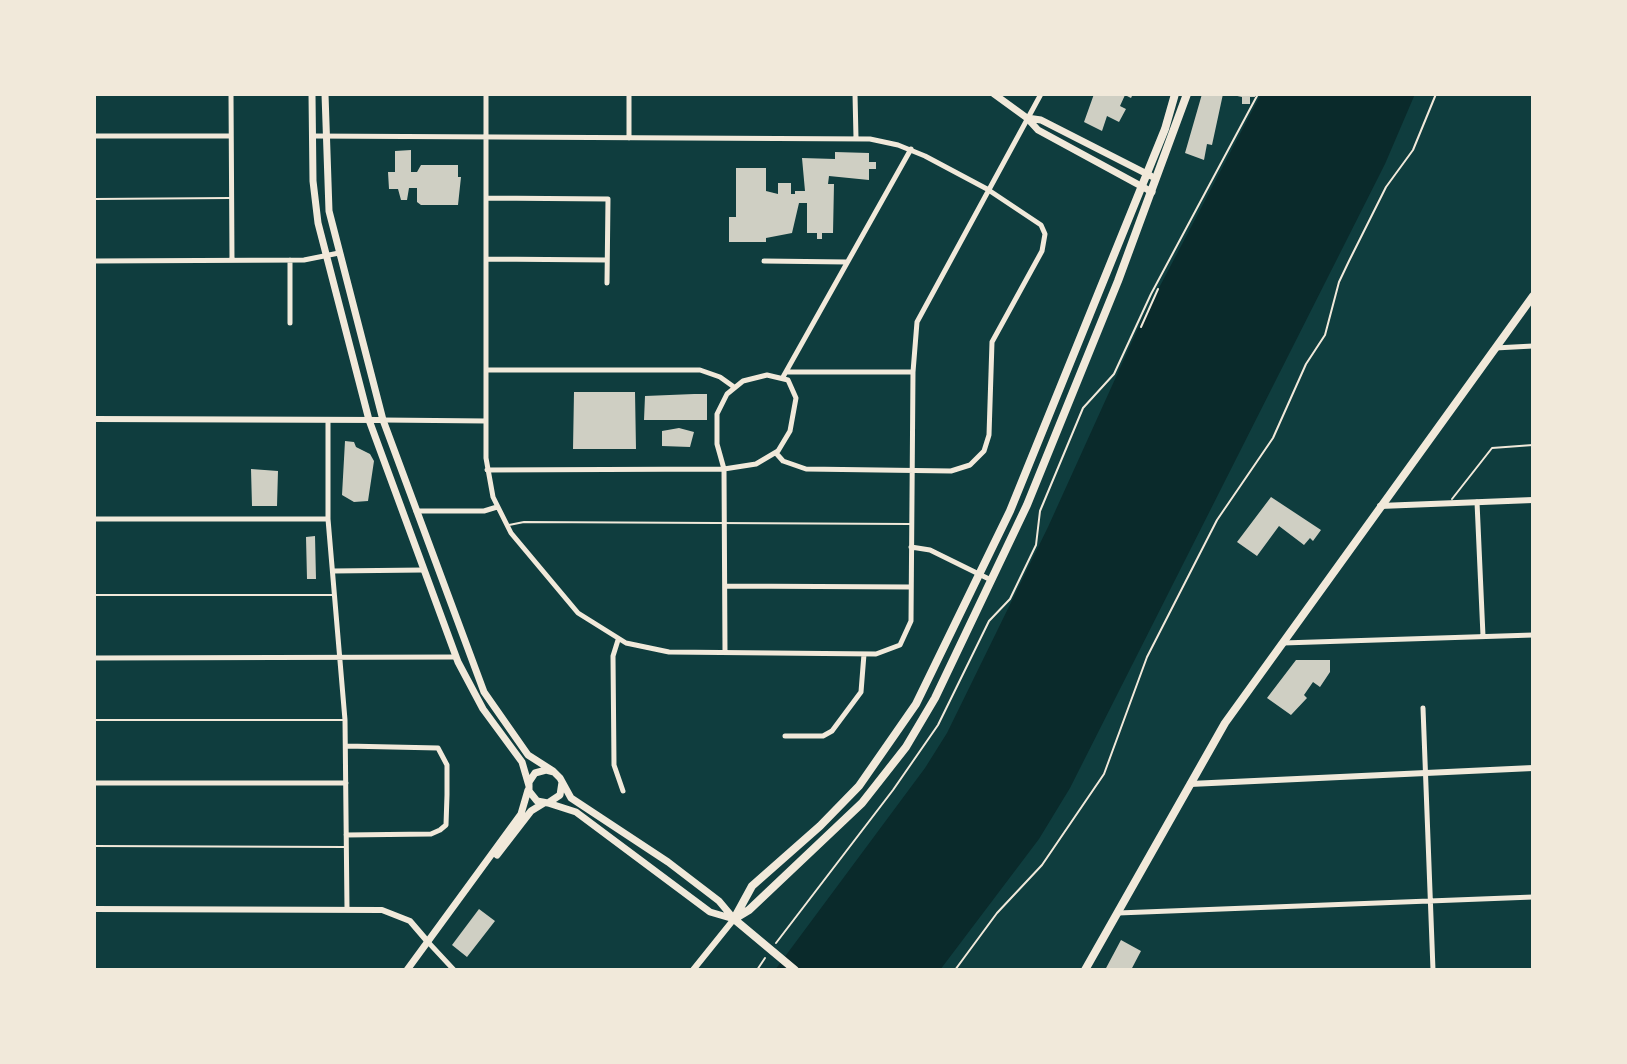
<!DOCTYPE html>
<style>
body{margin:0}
#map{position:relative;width:1627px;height:1064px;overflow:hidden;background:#0f3d3e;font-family:"Golos Text",sans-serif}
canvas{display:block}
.frame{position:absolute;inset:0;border:96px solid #f1e9da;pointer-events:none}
</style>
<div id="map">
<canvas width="1627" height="1064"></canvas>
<div class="frame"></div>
</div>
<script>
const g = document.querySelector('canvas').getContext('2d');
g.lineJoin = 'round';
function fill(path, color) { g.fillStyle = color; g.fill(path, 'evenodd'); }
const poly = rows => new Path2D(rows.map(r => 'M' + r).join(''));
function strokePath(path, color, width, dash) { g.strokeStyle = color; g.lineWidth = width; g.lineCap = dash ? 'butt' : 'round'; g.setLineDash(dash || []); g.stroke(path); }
fill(poly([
 [1261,94,1415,94,1385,164,1070,788,1039,839,940,970,775,970,925,768,947,733,1048,527,1140,324]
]), '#0a2a2b');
fill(poly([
 [1094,94,1102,96,1133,94,1131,98,1125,95,1120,106,1126,109,1119,122,1107,116,1102,131,1084,122],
 [1202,94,1223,94,1212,145,1207,144,1204,160,1185,153],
 [1228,94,1255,94,1255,97,1250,97,1250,104,1242,104,1242,97],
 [411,150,411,172,417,172,421,165,458,165,458,177,461,177,458,205,421,205,417,202,417,188,409,188,407,200,401,200,398,189,389,189,388,172,395,172,395,151],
 [835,152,869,153,869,162,876,162,876,169,869,169,869,180,829,176,828,184,834,184,833,233,822,233,822,239,817,239,817,233,807,233,807,203,799,203,792,233,766,238,766,242,729,242,729,217,736,217,736,168,766,168,766,191,778,194,778,183,791,183,791,194,795,194,795,191,805,191,802,158,835,159],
 [574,392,635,392,636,449,573,449],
 [694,394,707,394,707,420,644,420,645,396],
 [679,428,694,432,690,447,662,446,662,431],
 [345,441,354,442,356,447,370,454,374,461,368,501,354,502,342,495],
 [251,469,278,471,277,506,252,506],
 [1271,497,1321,530,1313,541,1310,538,1304,545,1279,526,1257,556,1237,542],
 [315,536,316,579,307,579,306,537],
 [1296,660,1330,660,1330,672,1320,687,1313,682,1304,695,1307,698,1291,715,1267,698],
 [479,909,495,921,467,957,452,945],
 [1121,940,1141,951,1131,970,1105,970]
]), '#cfcfc3');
strokePath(poly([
 [1141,327,1158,289],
 [776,943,893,790,938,725,989,621,1010,599,1036,545,1040,511,1083,408,1114,374,1151,294,1258,94],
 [757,970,765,958],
 [955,970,997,913,1042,865,1104,774,1147,657,1217,520,1273,438,1306,364,1325,335,1339,282,1349,261,1386,187,1413,150,1436,94]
]), '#f1e9da', 2);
strokePath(poly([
 [94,199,230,198],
 [1452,499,1492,448,1533,445],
 [509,525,524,522,910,524],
 [94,595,333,595],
 [94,720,344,720],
 [94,846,345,847]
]), '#f1e9da', 2);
strokePath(poly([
 [231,94,232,260],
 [486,94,486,458,493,497,511,533,578,613,626,643,669,652,876,654,900,645,911,621,913,372,917,322,1041,94],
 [629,94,629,138],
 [855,94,856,138],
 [94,136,231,136],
 [312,136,870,139,898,145,925,156,987,189,1041,225,1045,234,1042,251,992,342,989,435,984,451,970,465,951,471,806,469,783,461,776,453],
 [486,198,608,199,607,283],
 [486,259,607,260],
 [290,260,290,323],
 [94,261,304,260,339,253],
 [764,261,847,262],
 [1495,348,1533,346],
 [486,370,700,370,720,377,734,387],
 [786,372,913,372],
 [783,377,911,149],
 [328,420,328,519,345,720,347,909],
 [383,420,486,421],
 [487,470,724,469,756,464,778,451,790,431,796,398,788,380,767,375,743,381,727,394,717,414,717,444,724,469,725,652],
 [1477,502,1483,636],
 [416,511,484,511,497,507],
 [94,519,328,519],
 [911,547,930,550,991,580],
 [333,571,423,570],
 [725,586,911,587],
 [618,640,613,656,614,765,623,791],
 [1283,643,1533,635],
 [94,658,455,657],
 [1423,708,1433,970],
 [785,736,823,736,832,731,861,692,864,654],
 [346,746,438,748,447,765,447,795,446,825,440,830,431,834,346,835],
 [94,783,346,783],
 [1118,913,1533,897],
 [428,942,454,970]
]), '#f1e9da', 5);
strokePath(poly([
 [94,419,383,420],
 [1380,506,1533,500],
 [1190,784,1533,768],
 [94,909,382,910,410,921,428,942],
 [693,970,734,919]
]), '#f1e9da', 6);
strokePath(poly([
 [312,94,313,181,318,223,369,420,458,662,483,709,522,762,529,786],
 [325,94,329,211,383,420,484,692,528,755,553,771],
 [994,94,1027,118,1041,120,1151,176],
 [1027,118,1038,130,1152,192],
 [562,782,560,795,548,803,537,801,529,791,529,782,535,773,546,770,554,772,560,778,571,798,668,862,719,901,734,919],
 [548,803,576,812,710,912,734,919],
 [497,855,531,811,544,803],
 [407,970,521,814,528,790]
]), '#f1e9da', 7);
strokePath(poly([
 [734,919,749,910,862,803,906,747,935,698,1027,505,1118,281,1187,94],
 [734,919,752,886,820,826,859,786,916,704,1010,511,1165,129,1175,94],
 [734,919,795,970],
 [1085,970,1225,723,1533,296]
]), '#f1e9da', 8);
</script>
